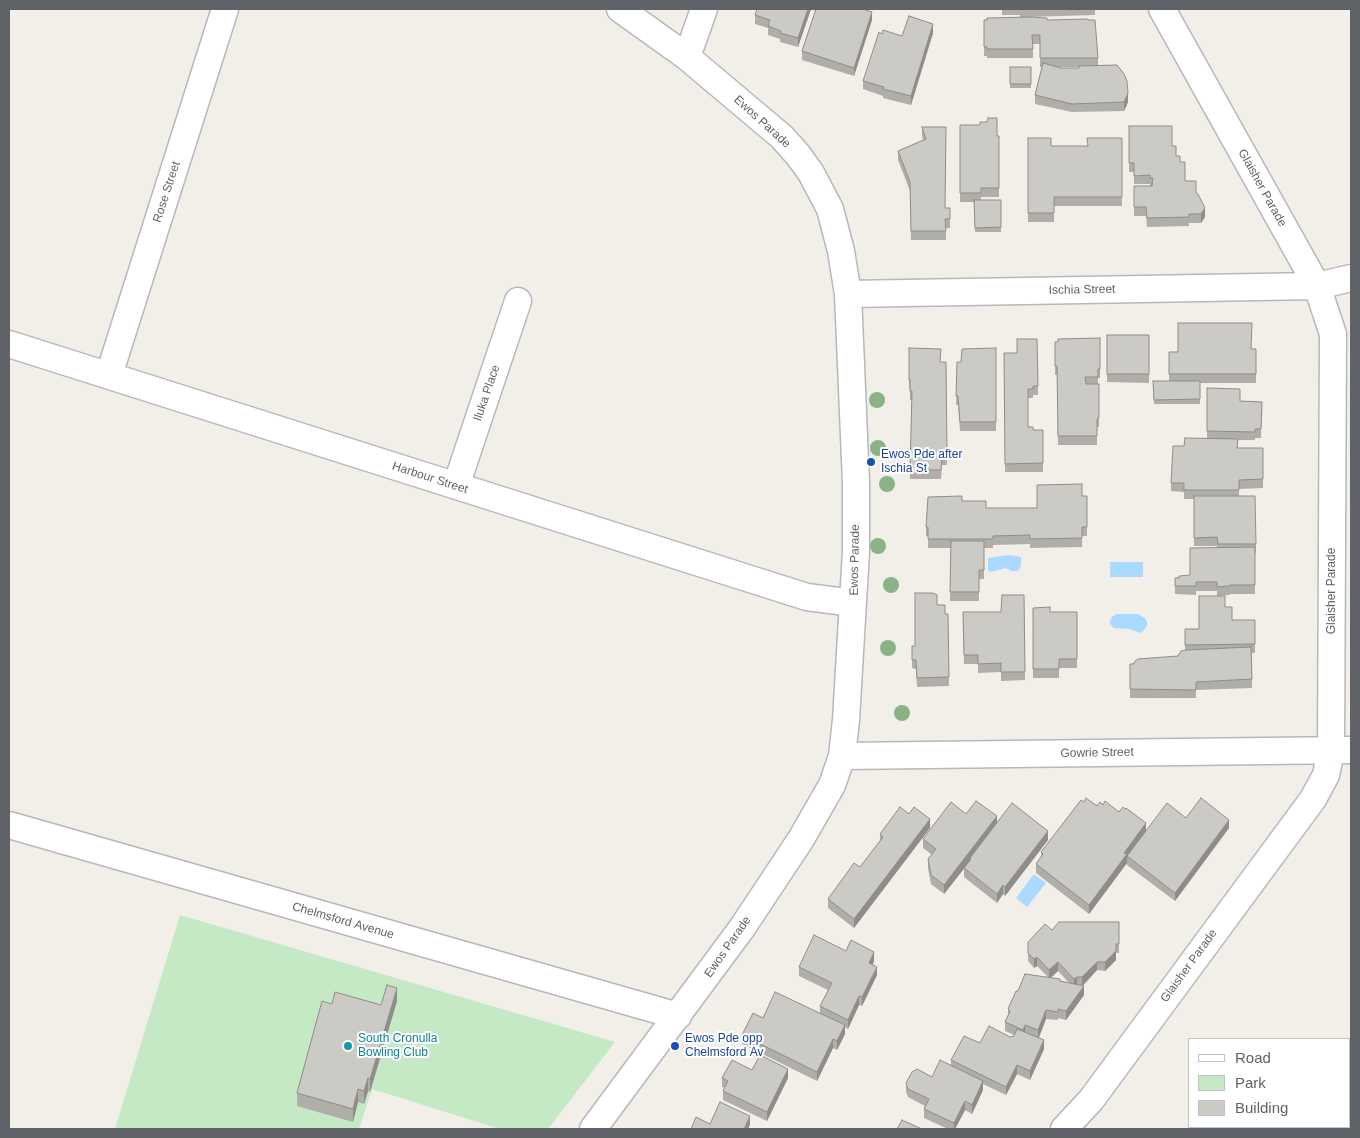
<!DOCTYPE html>
<style>
body{margin:0}
#map{position:relative;width:1360px;height:1138px;overflow:hidden;background:#f1efe8;font-family:Arial,sans-serif}
canvas{display:block}
.frame{position:absolute;inset:0;border:10px solid #5f6368;pointer-events:none}
.legend{position:absolute;left:1188px;top:1038px;width:162px;height:90px;box-sizing:border-box;background:#fff;border:1px solid #bfc1c3;margin:0;padding:6px 9px;list-style:none;font-size:15px;color:#5f6368}
.legend li{display:flex;align-items:center;gap:10px;height:25px}
.legend b{width:25px;border:1px solid #bfc1c3}
</style>
<div id="map">
<canvas width="1360" height="1138"></canvas>
<div class="frame"></div>
<ul class="legend">
<li><b style="height:6px;background:#fff"></b>Road</li>
<li><b style="height:14px;background:#c5e8c5"></b>Park</li>
<li><b style="height:14px;background:#cccac5"></b>Building</li>
</ul>
</div>
<script>
const g = document.querySelector('canvas').getContext('2d');
g.lineJoin = 'round';
function fill(path, color) { g.fillStyle = color; g.fill(path, 'evenodd'); }
const poly = rows => new Path2D(rows.map(r => 'M' + r).join(''));
function strokePath(path, color, width, dash) { g.strokeStyle = color; g.lineWidth = width; g.lineCap = dash ? 'butt' : 'round'; g.setLineDash(dash || []); g.stroke(path); }
function label(font, color, halo, rows, align = 'center') {
  g.font = font + ' Arial,sans-serif'; g.lineWidth = 4; g.setLineDash([]); g.textBaseline = 'middle'; g.strokeStyle = halo; g.fillStyle = color; for (const [text, x, y, turn = 0] of rows) {
    g.save(); g.translate(x, y); g.rotate((+turn || 0) * Math.PI / 180); g.textAlign = isNaN(turn) ? turn : align; if (halo) g.strokeText(text, 0, 0); g.fillText(text, 0, 0); g.restore();
  }
}
fill(poly([
 [180,915,615,1042,548,1129,500,1129,372,1089,359,1129,115,1129],
 [1351,1069,1351,1129,1266,1129,1267,1127,1349,1127,1349,1071]
]), '#c5e8c5');
fill(poly([
 [1009,555,1021,557,1021,566,1018,571,1011,571,1006,568,990,572,988,570,988,558],
 [1110,562,1143,562,1143,577,1110,577],
 [1117,614,1138,614,1145,618,1147,622,1147,626,1141,633,1129,629,1114,628,1110,624,1110,621,1112,617],
 [1034,874,1046,883,1027,907,1016,898]
]), '#aadaff');
const minor = poly([
 [687,57,704,9],
 [848,294,1317,286,1351,278],
 [9,344,807,597,853,603],
 [109,375,225,9],
 [456,486,518,301],
 [842,756,1351,750],
 [9,825,678,1016],
 [593,1129,742,928,801,839,832,785,842,756,846,720,856,551,856,483,848,294,841,251,830,209,811,173,798,155,782,137,687,57,620,9],
 [1064,1129,1091,1100,1313,799,1326,775,1331,751,1333,334,1317,286,1162,9]
]);
strokePath(minor, '#b5b8bc', 29);
strokePath(minor, '#fff', 26);
g.fillStyle = '#89b387';
for (const [x, y] of [
 [877,400],
 [878,448],
 [887,484],
 [878,546],
 [891,585],
 [888,648],
 [902,713]
]) { g.beginPath(); g.arc(x, y, 8, 0, 2 * Math.PI); g.fill(); }
fill(poly([
 [811,9,798,47,780,42,780,39,768,35,768,28,755,24,755,15],
 [1002,9,1095,9,1095,15,1026,17,1047,20,1098,58,1098,65,1128,102,1124,111,1072,112,1035,104,1035,95,1042,67,1040,67,1040,44,1033,44,1033,58,987,58,987,56,984,56,984,20,1020,17,1020,15,1002,15],
 [1057,67,1079,67,1079,68,1061,68],
 [872,20,854,76,802,60,802,51],
 [933,33,911,105,883,98,883,96,863,89,863,81,882,34,902,36],
 [1010,67,1031,67,1031,88,1010,88],
 [960,125,999,136,999,197,981,197,981,200,1001,200,1001,232,975,232,974,202,960,202],
 [1129,126,1172,146,1176,156,1180,162,1185,181,1196,193,1205,217,1201,223,1189,223,1189,226,1147,227,1146,216,1134,216,1134,186,1150,186,1150,184,1134,184,1134,172,1129,172],
 [922,127,946,127,945,208,950,208,950,228,946,228,946,240,911,240,910,191,898,160,898,151,923,140,922,136],
 [1028,138,1051,146,1088,146,1122,138,1122,206,1054,206,1054,222,1028,222],
 [1107,335,1149,335,1149,383,1107,382],
 [1100,338,1100,378,1098,378,1098,384,1099,384,1099,427,1097,427,1097,445,1058,445,1057,375,1055,375,1055,351],
 [1037,339,1038,395,1033,395,1033,398,1028,398,1028,427,1033,430,1043,430,1043,472,1005,472,1004,353,1017,353],
 [909,348,941,362,946,362,947,465,942,465,941,479,910,479,912,400,910,400,910,388,909,388],
 [996,348,996,431,960,431,958,405,956,405,957,362,961,362],
 [1256,349,1256,383,1200,383,1200,404,1154,404,1153,381,1169,381,1169,352],
 [1207,388,1240,401,1262,402,1261,438,1255,438,1255,440,1238,440,1238,448,1263,448,1263,488,1239,489,1239,496,1256,544,1256,553,1255,553,1255,594,1230,594,1229,595,1217,596,1217,591,1196,591,1196,595,1175,594,1175,578,1190,575,1217,547,1217,546,1194,546,1194,499,1184,499,1184,492,1171,491,1171,483,1184,446,1207,438],
 [1082,496,1087,496,1087,536,1082,536,1082,547,1030,548,1030,544,993,545,993,548,984,548,984,579,979,579,979,601,950,601,951,548,928,548,928,536,926,536,926,527,962,501,986,508,1037,508],
 [1024,595,1025,680,1001,681,1001,672,978,673,978,664,964,664,963,612,1001,612],
 [937,605,945,614,948,614,949,686,917,687,916,669,912,668,912,655,915,646],
 [1225,607,1232,620,1255,620,1255,653,1252,653,1252,688,1196,690,1196,698,1130,698,1130,664,1178,656,1185,650,1185,629,1199,629],
 [1033,608,1050,612,1077,612,1077,668,1059,668,1059,678,1033,678],
 [1084,802,1097,806,1103,805,1119,812,1146,831,1186,818,1229,828,1175,901,1127,865,1127,858,1127,863,1089,914,1036,873,1036,864,1041,857,1041,852],
 [909,814,930,828,854,928,828,908,828,899,860,867,880,841,880,834],
 [966,814,997,823,1048,840,1005,896,1003,894,997,903,964,877,964,868,970,861,944,894,931,884,928,868,928,859,932,855,923,848,923,839],
 [1119,922,1119,953,1116,953,1116,960,1105,971,1097,970,1083,986,1084,995,1066,1020,1058,1018,1058,1020,1046,1019,1039,1038,1044,1049,1030,1080,1017,1074,1006,1095,983,1084,983,1090,972,1114,965,1110,955,1129,948,1129,924,1118,924,1109,925,1106,908,1097,906,1092,906,1083,932,1077,951,1065,951,1060,980,1043,1014,1036,1014,1035,1005,1031,1005,1022,1008,1016,1008,1009,1018,991,1048,977,1037,966,1034,968,1028,961,1028,953,1052,930],
 [1058,971,1069,983,1051,978],
 [846,951,874,961,873,965,877,975,862,1006,859,1005,848,1029,845,1027,845,1034,837,1050,833,1048,817,1081,742,1044,742,1035,763,1018,820,1013,820,1006,828,990,799,976,799,967],
 [397,1001,370,1092,368,1091,364,1104,358,1102,353,1122,297,1106,297,1093,332,1004,381,1005],
 [752,1070,788,1078,767,1121,723,1100,723,1091,725,1088,722,1087,722,1078]
]), '#afaea9');
fill(poly([
 [808,9,811,9,798,47,798,38],
 [872,12,872,20,854,76,854,68],
 [933,24,933,33,911,105,911,96],
 [1128,93,1128,102,1124,111,1124,102],
 [1205,208,1205,217,1201,223,1201,214],
 [997,816,997,825,970,858,970,861,944,894,944,885],
 [930,819,930,828,854,928,854,919],
 [1229,820,1229,828,1175,901,1175,893],
 [1146,823,1146,832,1127,856,1127,863,1089,914,1089,905,1124,853],
 [1048,831,1048,840,1005,896,1005,887],
 [1003,885,1003,894,997,903,997,894],
 [1116,951,1116,960,1105,971,1105,962],
 [874,952,874,961,869,972,869,963],
 [1037,957,1037,966,1034,968,1034,959],
 [1058,962,1058,971,1049,979,1049,970],
 [1097,962,1097,970,1082,986,1082,977],
 [877,967,877,975,862,1006,862,997],
 [1077,977,1077,985,1074,988,1074,979],
 [1084,986,1084,995,1066,1020,1066,1011],
 [397,988,397,1001,370,1092,370,1079],
 [859,996,859,1005,848,1029,848,1020],
 [1046,1010,1046,1019,1038,1039,1038,1030],
 [845,1025,845,1034,837,1050,837,1041],
 [1025,1025,1025,1034,1023,1039,1023,1030],
 [833,1039,833,1048,817,1081,817,1072],
 [1044,1040,1044,1049,1030,1080,1030,1071],
 [1017,1065,1017,1074,1006,1095,1006,1087],
 [788,1069,788,1078,767,1121,767,1112],
 [368,1078,368,1091,364,1104,364,1091],
 [983,1081,983,1090,972,1114,972,1105],
 [358,1089,358,1102,353,1122,353,1109],
 [965,1101,965,1110,955,1129,954,1129,954,1123],
 [750,1116,750,1125,748,1129,744,1129]
]), '#8f8d8a');
const building = poly([
 [757,9,808,9,798,38,780,33,781,31,768,26,770,20,755,15,757,9],
 [816,9,863,9,872,12,854,68,802,51,816,9],
 [909,16,933,24,911,96,883,89,884,87,863,81,879,32,882,34,883,30,902,36,909,16],
 [1031,17,1047,18,1047,20,1088,19,1088,20,1095,20,1098,58,1040,58,1040,35,1032,35,1033,49,987,49,987,47,984,47,984,20,987,20,987,18,1031,17],
 [1043,63,1061,68,1079,68,1079,66,1117,65,1124,74,1127,81,1128,93,1124,102,1072,104,1035,95,1043,63],
 [1010,67,1031,67,1031,84,1010,84,1010,67],
 [988,118,997,118,997,136,999,136,999,188,981,188,981,193,960,193,960,125,980,125,980,122,987,122,988,118],
 [1129,126,1172,126,1172,146,1176,146,1176,156,1180,156,1180,162,1185,162,1185,181,1196,181,1196,193,1198,194,1205,208,1201,214,1189,214,1189,217,1147,218,1146,207,1134,207,1134,186,1152,186,1153,178,1150,178,1150,175,1134,176,1134,163,1129,163,1129,126],
 [922,127,946,127,945,208,950,208,950,219,945,219,946,231,911,231,910,182,898,151,926,139,922,127],
 [1028,138,1051,138,1051,146,1088,146,1087,138,1122,138,1122,197,1054,197,1054,213,1028,213,1028,138],
 [974,200,1001,200,1001,227,975,228,974,200],
 [1178,323,1252,323,1251,349,1256,349,1256,374,1169,374,1169,352,1178,352,1178,323],
 [1107,335,1149,335,1149,374,1107,374,1107,335],
 [1100,338,1100,369,1098,369,1098,377,1085,377,1086,384,1099,384,1099,418,1097,419,1097,436,1058,436,1057,366,1055,366,1055,342,1058,342,1058,339,1100,338],
 [1017,339,1037,339,1038,386,1033,386,1033,389,1028,389,1028,427,1033,427,1033,430,1043,430,1043,463,1005,464,1004,353,1017,353,1017,339],
 [909,348,941,349,940,362,946,362,947,456,942,456,941,470,910,470,912,391,910,391,910,379,909,380,909,348],
 [996,348,996,422,960,422,958,396,956,396,957,362,961,362,962,349,996,348],
 [1153,381,1200,381,1200,399,1154,400,1153,381],
 [1207,388,1240,389,1240,401,1262,402,1261,429,1255,429,1255,432,1207,431,1207,388],
 [1185,438,1238,439,1237,448,1263,448,1263,479,1239,480,1239,490,1184,490,1184,483,1171,483,1173,446,1184,446,1185,438],
 [1082,484,1082,496,1087,496,1087,527,1082,527,1082,538,1030,539,1030,535,993,536,993,539,928,539,928,527,926,527,928,497,962,496,962,501,986,501,986,508,1037,508,1037,485,1082,484],
 [1194,496,1255,496,1256,544,1218,544,1217,537,1194,538,1194,496],
 [951,541,984,541,984,570,979,570,979,592,950,592,951,541],
 [1255,547,1255,585,1230,585,1229,586,1217,587,1217,582,1196,582,1196,586,1175,586,1175,578,1179,578,1179,576,1190,575,1190,548,1255,547],
 [915,593,933,593,937,595,937,605,945,605,945,614,948,614,949,677,917,678,916,660,912,660,912,646,915,646,915,593],
 [1002,595,1024,595,1025,672,1001,672,1001,663,978,664,978,655,964,655,963,612,1001,612,1002,595],
 [1199,596,1225,596,1225,607,1232,607,1232,620,1255,620,1255,644,1185,645,1185,629,1199,629,1199,596],
 [1050,607,1050,612,1077,612,1077,659,1059,659,1059,669,1033,669,1033,608,1050,607],
 [1251,647,1252,679,1196,682,1196,690,1130,689,1130,664,1134,664,1135,661,1138,659,1178,656,1181,651,1186,650,1251,647],
 [1086,798,1097,806,1100,802,1103,805,1105,801,1119,812,1123,807,1125,809,1126,808,1146,823,1124,853,1127,854,1089,905,1036,864,1043,854,1041,852,1081,800,1084,802,1086,798],
 [1201,798,1229,820,1175,893,1127,856,1167,803,1186,818,1201,798],
 [976,801,997,816,944,885,931,875,928,859,936,849,923,839,951,802,966,814,976,801],
 [1012,803,1048,831,1005,887,1003,885,997,894,964,868,971,859,970,858,1012,803],
 [900,807,909,814,914,807,930,819,854,919,828,899,854,863,860,867,883,837,880,834,900,807],
 [1059,922,1119,922,1119,944,1116,944,1116,951,1105,962,1097,962,1082,977,1077,977,1074,979,1058,962,1049,970,1037,957,1034,959,1028,953,1028,942,1045,924,1052,930,1059,922],
 [814,935,846,951,851,940,874,952,869,963,877,967,862,997,859,996,848,1020,820,1006,832,983,799,967,814,935],
 [1025,974,1060,979,1060,981,1084,986,1066,1011,1058,1009,1058,1012,1046,1010,1038,1030,1025,1025,1023,1030,1005,1022,1010,1011,1008,1009,1016,991,1018,991,1025,974],
 [387,985,397,988,370,1079,368,1078,364,1091,358,1089,353,1109,297,1093,322,1001,332,1004,335,992,381,1005,387,985],
 [775,992,845,1025,837,1041,833,1039,817,1072,742,1035,753,1013,763,1018,775,992],
 [989,1026,1010,1037,1014,1036,1017,1029,1044,1040,1030,1071,1017,1065,1006,1087,951,1060,964,1036,980,1043,989,1026],
 [760,1055,788,1069,767,1112,723,1091,728,1081,722,1078,732,1060,752,1070,760,1055],
 [940,1060,983,1081,972,1105,965,1101,954,1123,924,1109,929,1099,908,1089,906,1083,912,1072,917,1069,932,1077,940,1060],
 [720,1102,750,1116,744,1129,691,1129,696,1117,710,1124,720,1102],
 [902,1120,922,1129,897,1129,902,1120]
]);
fill(building, '#cccac5');
strokePath(building, '#8f8d8a', 1);
for (const [x, y, r, color] of [
 [871,462,5,"#1a4fb4"],
 [348,1046,5,"#0f9aa8"],
 [675,1046,5,"#1a4fb4"]
]) { const dot = new Path2D(); dot.arc(x, y, r, 0, 2 * Math.PI); g.fillStyle = color; g.fill(dot); strokePath(dot, '#fff', 2); }
label('12px', '#5f6368', '#fff', [
 ["Ewos Parade",762,122,42],
 ["Glaisher Parade",1262,188,61],
 ["Rose Street",167,192,-72],
 ["Ischia Street",1082,290,-1],
 ["Iluka Place",487,393,-71],
 ["Harbour Street",430,478,18],
 ["Ewos Parade",855,560,-89],
 ["Glaisher Parade",1332,591,-90],
 ["Gowrie Street",1097,753,-1],
 ["Chelmsford Avenue",343,921,16],
 ["Ewos Parade",728,947,-55],
 ["Glaisher Parade",1189,966,-54]
]);
label('12px', '#164399', '#fff', [
 ["Ewos Pde after",881,455],
 ["Ischia St",881,469],
 ["Ewos Pde opp",685,1039],
 ["Chelmsford Av",685,1053]
], 'left');
label('12px', '#0d838f', '#fff', [
 ["South Cronulla",358,1039],
 ["Bowling Club",358,1053]
], 'left');
</script>
